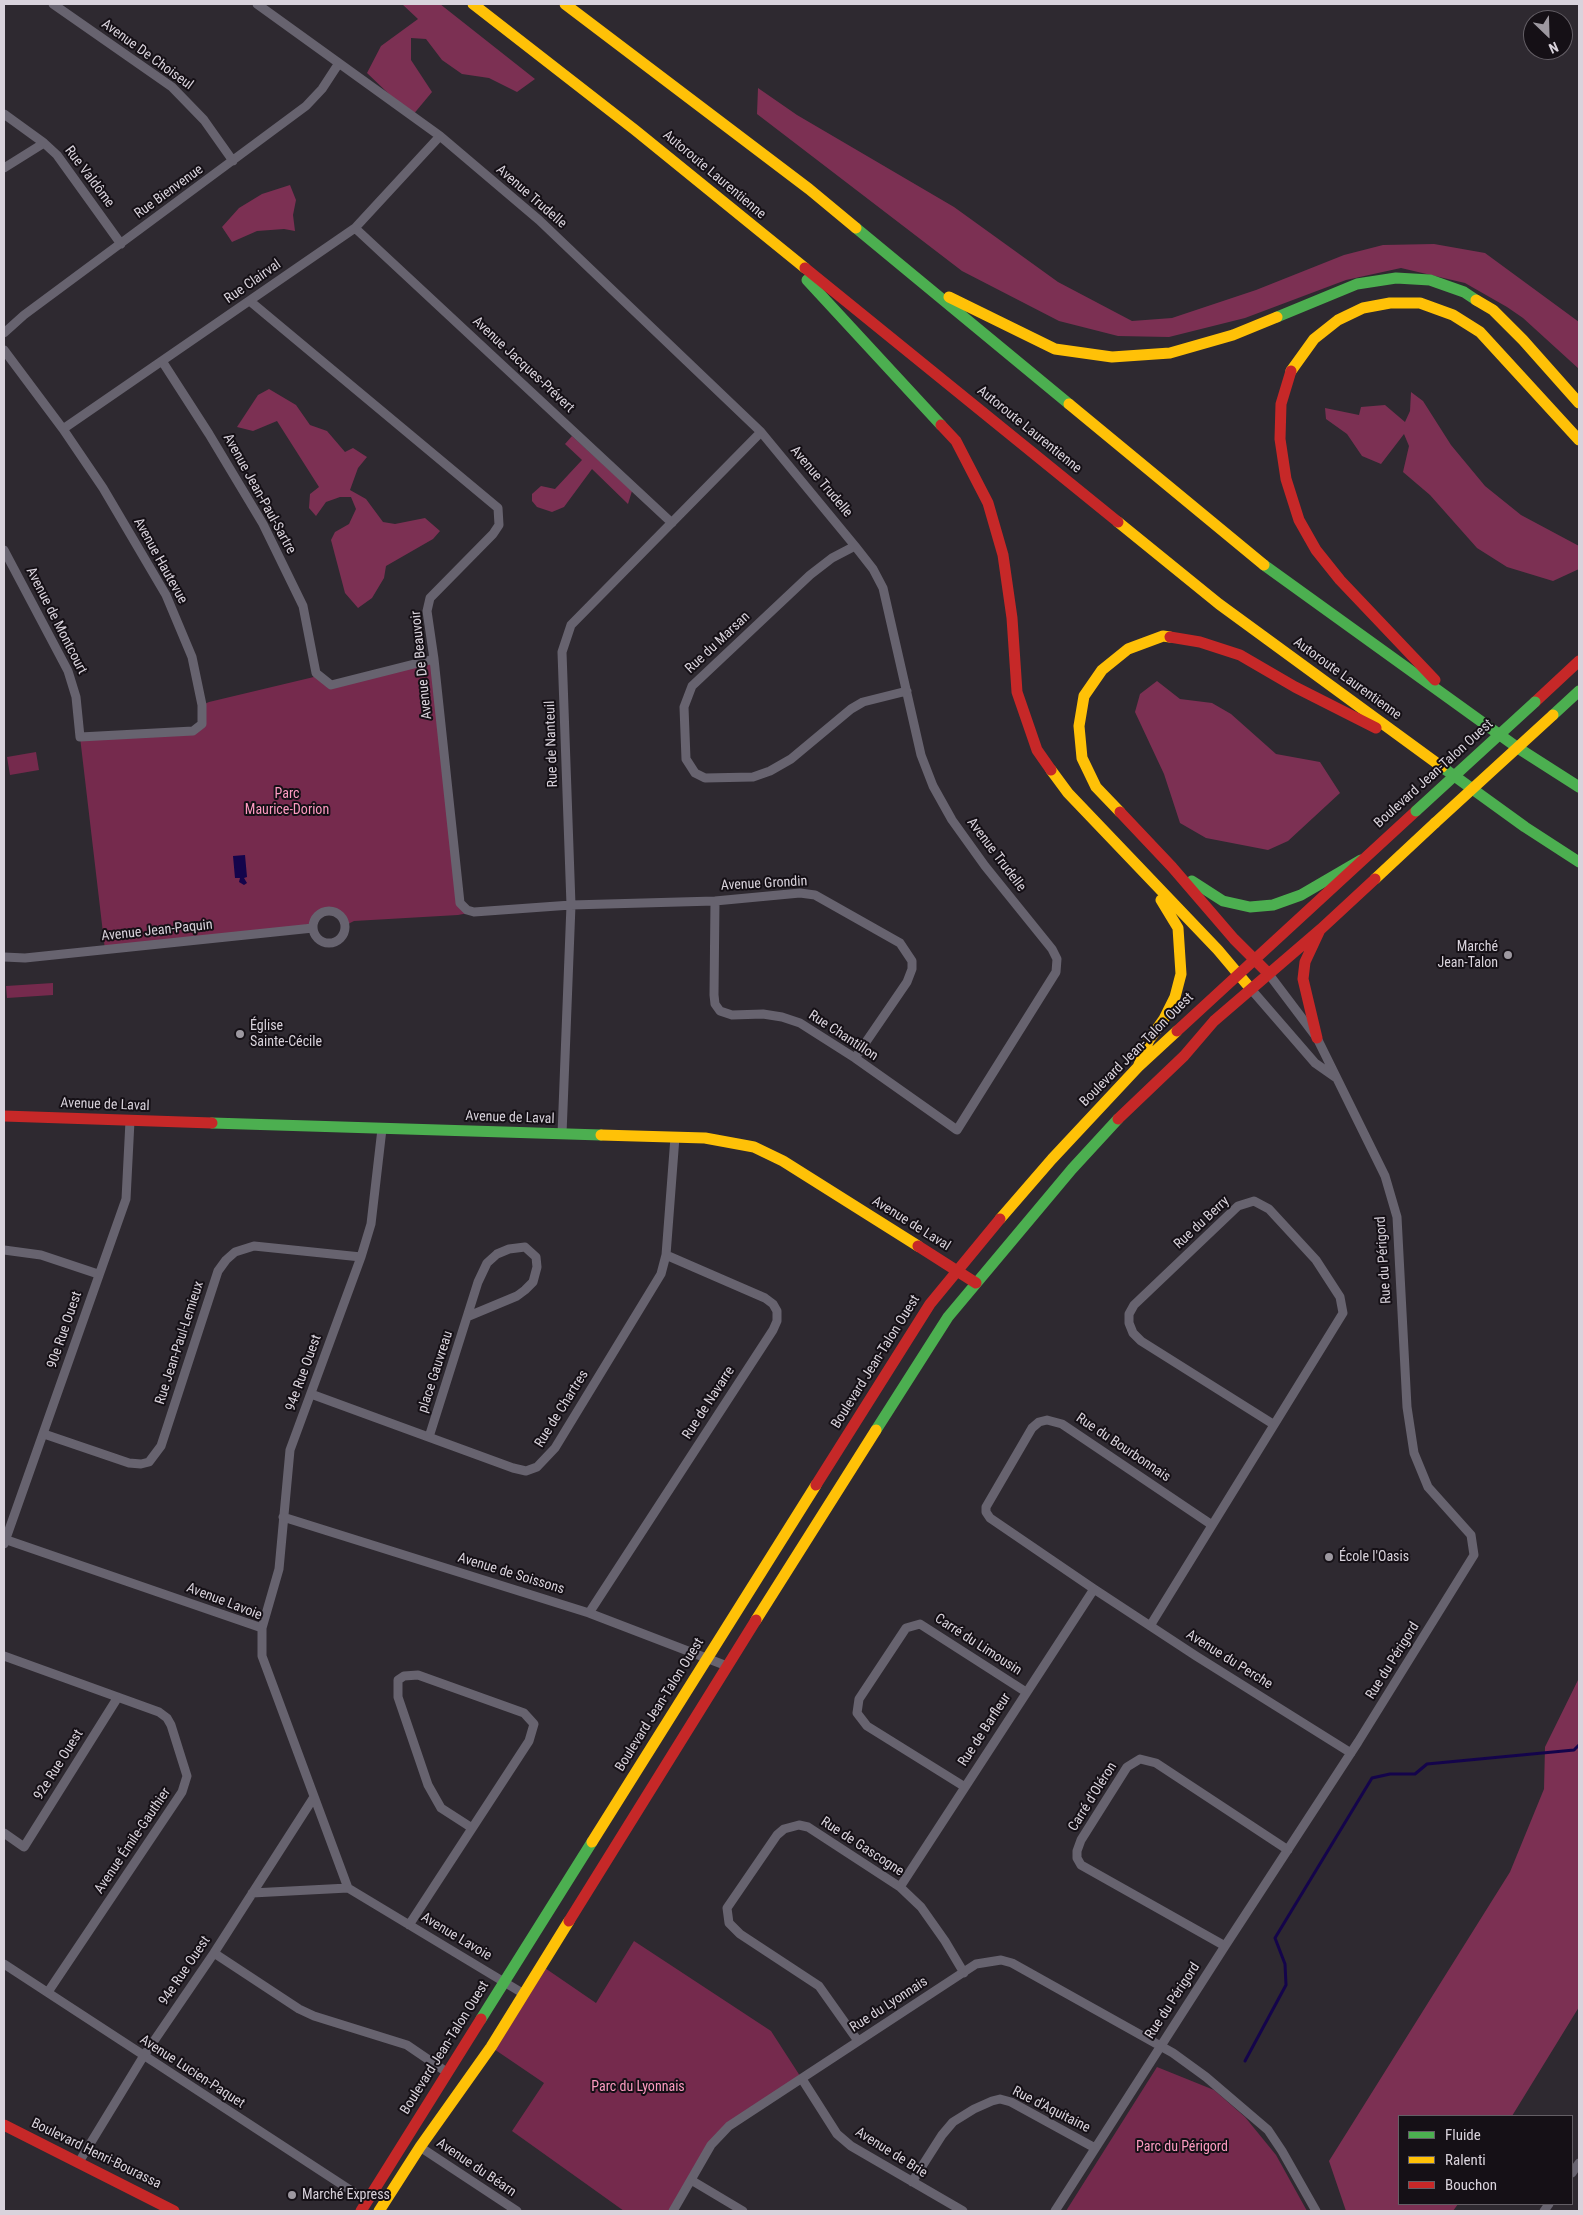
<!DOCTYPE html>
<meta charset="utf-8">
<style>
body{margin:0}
#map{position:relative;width:1583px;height:2215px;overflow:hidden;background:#2e2930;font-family:"Roboto Condensed",sans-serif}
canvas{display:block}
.frame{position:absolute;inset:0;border:5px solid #d9d3dc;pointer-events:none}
.legend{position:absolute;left:1398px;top:2115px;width:175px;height:90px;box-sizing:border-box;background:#151016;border:1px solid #635e65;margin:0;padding:6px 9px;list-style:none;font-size:15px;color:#d9d3dc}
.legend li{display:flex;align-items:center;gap:10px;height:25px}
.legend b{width:25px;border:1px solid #635e65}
.north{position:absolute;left:1523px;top:10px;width:50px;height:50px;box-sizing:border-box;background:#151016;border:1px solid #635e65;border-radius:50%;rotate:156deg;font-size:14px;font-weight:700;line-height:20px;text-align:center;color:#d9d3dc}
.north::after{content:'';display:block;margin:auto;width:18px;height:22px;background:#9d98a0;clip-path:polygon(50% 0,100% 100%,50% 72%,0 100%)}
</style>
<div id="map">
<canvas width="1583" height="2215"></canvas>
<div class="frame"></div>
<ul class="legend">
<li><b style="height:6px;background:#4caf50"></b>Fluide</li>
<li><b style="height:6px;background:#ffc107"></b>Ralenti</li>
<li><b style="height:6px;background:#c62828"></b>Bouchon</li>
</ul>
<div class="north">N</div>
</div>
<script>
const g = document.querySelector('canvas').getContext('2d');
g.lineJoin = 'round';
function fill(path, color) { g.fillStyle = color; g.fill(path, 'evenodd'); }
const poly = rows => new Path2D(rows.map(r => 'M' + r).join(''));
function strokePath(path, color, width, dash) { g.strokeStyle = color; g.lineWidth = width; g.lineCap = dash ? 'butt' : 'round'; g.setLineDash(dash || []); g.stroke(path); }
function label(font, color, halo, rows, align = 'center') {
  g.font = font + ' "Roboto Condensed",sans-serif'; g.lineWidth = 4; g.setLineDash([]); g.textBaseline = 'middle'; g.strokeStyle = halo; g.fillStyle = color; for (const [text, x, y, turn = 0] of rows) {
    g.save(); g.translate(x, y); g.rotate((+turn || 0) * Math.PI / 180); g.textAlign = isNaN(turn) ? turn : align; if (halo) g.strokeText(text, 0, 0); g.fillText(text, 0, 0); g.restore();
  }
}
fill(poly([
 [434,659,459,899,474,912,458,915,354,921,346,925,341,915,330,910,319,914,313,924,105,950,80,737,193,731,202,724,202,705,209,702,318,676,331,685],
 [36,752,39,770,10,775,7,757],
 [53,983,53,995,7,998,6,986],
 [634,1941,771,2031,802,2079,729,2126,711,2145,673,2211,624,2211,512,2131,544,2083,491,2047,542,1966,596,2003],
 [1157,2067,1214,2090,1245,2117,1276,2155,1307,2211,1066,2211]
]), '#752a4d');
fill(poly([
 [402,4,440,4,535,79,517,92,489,78,462,74,442,60,426,39,411,38,411,60,432,92,412,116,367,73,381,46,418,19],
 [758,88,797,115,954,207,1058,282,1132,321,1172,318,1256,290,1344,255,1383,245,1434,244,1485,253,1579,322,1579,369,1523,318,1507,307,1465,283,1401,268,1346,280,1245,318,1169,337,1118,336,1059,321,962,271,757,114],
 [290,185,296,200,293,215,295,231,284,229,257,231,232,242,222,227,239,208,262,194],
 [269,389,296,405,310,425,327,431,345,452,353,448,367,457,358,468,350,490,366,499,383,522,395,524,425,518,440,531,433,539,386,566,384,578,372,598,358,608,345,593,331,540,335,532,349,524,356,509,351,497,340,497,326,502,316,516,309,508,310,494,319,487,277,421,253,431,237,427,258,395],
 [1411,392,1423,401,1451,445,1485,486,1521,515,1579,546,1579,569,1553,581,1507,567,1477,548,1430,495,1403,472,1409,446,1404,434,1381,464,1362,456,1347,434,1326,419,1325,408,1359,415,1361,407,1385,405,1405,422,1410,411],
 [572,436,632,491,628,504,592,469,564,507,552,512,537,507,532,501,532,494,541,486,555,489,582,460,565,444],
 [1157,681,1180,699,1212,703,1231,714,1276,754,1320,762,1340,793,1288,841,1268,850,1206,838,1180,823,1164,774,1135,712,1140,694],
 [1579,1678,1579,2007,1512,2116,1399,2116,1399,2204,1458,2204,1453,2211,1346,2211,1329,2161,1510,1872,1544,1789,1545,1747]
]), '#7c3053');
fill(poly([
 [245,855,247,877,244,878,247,883,244,885,239,882,240,878,235,878,233,856]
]), '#14044b');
strokePath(poly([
 [1245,2061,1286,1985,1285,1964,1275,1938,1372,1778,1390,1774,1415,1774,1427,1764,1574,1750,1579,1745]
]), '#14044b', 3);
strokePath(poly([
 [53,4,172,87,204,120,233,161],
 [257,4,440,136,539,220,761,432,855,546,873,569,883,588,921,755,933,786,952,820,985,866,1052,949,1057,959,1056,972,957,1130,855,1058,800,1023,782,1017,763,1014,732,1015,720,1011,715,1004,714,995,715,901],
 [4,114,44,143,57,155,121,244],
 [4,168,44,143],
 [355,228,672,523],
 [251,302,498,508,499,525,493,534,430,598,427,611,434,659,460,903,467,910,474,912,571,905,715,901,800,893,815,895,900,943,912,961,912,969,907,982,855,1058],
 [4,333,24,315,306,106,322,89,339,63],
 [4,350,63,429,103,488,166,595,192,657,202,705,202,724,193,731,80,737,76,697,68,671,4,550],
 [162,361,209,434,263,524,303,606,316,673,331,685,434,659],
 [63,429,355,228,440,136],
 [855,546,832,558,810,575,692,686,684,707,686,759,695,773,705,778,753,777,770,771,791,759,851,709,863,702,907,691],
 '313 927a16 16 0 1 1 32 0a16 16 0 1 1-32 0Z',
 [4,957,25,958,313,928],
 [1250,988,1315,1063,1335,1077],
 [562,1134,571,905,562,652,571,625,761,432],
 [4,1250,41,1255,98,1274],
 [311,1394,513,1468,526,1471,537,1467,555,1448,661,1274,666,1255,675,1137],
 [44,1434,129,1463,141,1464,149,1462,161,1446,218,1271,226,1260,235,1252,254,1246,361,1257],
 [429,1437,478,1282,487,1263,497,1254,509,1249,525,1247,536,1257,537,1267,533,1282,525,1290,517,1296,469,1316],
 [283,1517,589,1613,727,1666],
 [1212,1525,1062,1424,1047,1420,1039,1422,1032,1428,986,1507,986,1512,990,1518,1094,1589,1196,1656,1351,1753],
 [4,1539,262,1628,262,1656,348,1888,524,1994],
 [4,1544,126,1199,130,1121],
 [589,1613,773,1330,777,1321,777,1311,773,1304,765,1298,666,1255],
 [1150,1626,1343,1313,1340,1297,1316,1260,1269,1209,1254,1201,1238,1206,1134,1305,1129,1314,1129,1323,1133,1333,1141,1341,1273,1424],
 [262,1628,279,1569,290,1450,361,1257,371,1224,382,1129],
 [4,1656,159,1712,167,1718,171,1725,187,1776,182,1792,48,1992],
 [965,1787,867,1726,857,1713,859,1699,906,1628,920,1624,1026,1692],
 [4,1833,24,1847,118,1697],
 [900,1887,1094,1589],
 [252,1893,348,1888],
 [409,1925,529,1741,534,1724,524,1713,418,1675,404,1676,398,1680,398,1697,428,1785,441,1808,472,1828],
 [1225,1946,1081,1865,1077,1858,1077,1851,1081,1840,1127,1767,1140,1759,1156,1763,1288,1850],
 [214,1953,299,2009,314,2016,407,2045,448,2073],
 [4,1964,367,2201],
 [858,2041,819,1986,740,1934,729,1923,727,1908,777,1835,784,1829,799,1825,808,1827,900,1887,921,1907,945,1941,964,1973],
 [802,2079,837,2134,851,2146,963,2211],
 [420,2147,517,2211],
 [79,2162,143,2057,214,1953,314,1797],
 [1572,2173,1579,2163],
 [691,2180,743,2211],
 [912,2182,942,2135,953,2122,974,2109,992,2101,1000,2099,1011,2102,1095,2148],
 [673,2211,711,2145,729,2126,976,1964,1001,1960,1012,1963,1173,2053,1206,2077,1268,2130,1282,2151,1316,2211],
 [1055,2211,1225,1946,1358,1742,1474,1555,1471,1535,1428,1487,1414,1453,1407,1407,1397,1217,1385,1176,1317,1038,1268,973],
 [1544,2211,1549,2204]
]), '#67636f', 9);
strokePath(poly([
 [856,228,1069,404],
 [807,280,941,425],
 [1277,317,1357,284,1396,278,1430,280,1464,292,1476,300],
 [1264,565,1518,748,1579,787],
 [1553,715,1579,691],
 [1442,767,1525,827,1579,862],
 [1192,881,1223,901,1250,907,1273,905,1301,895,1361,860],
 [212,1123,601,1135],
 [876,1430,948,1317,1072,1169,1118,1119],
 [481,2019,592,1842]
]), '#4caf50', 11);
strokePath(poly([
 [473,4,635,130,805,268],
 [565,4,809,189,856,228],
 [949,297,1055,349,1112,357,1170,353,1233,335,1277,317],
 [1476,300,1493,310,1523,340,1579,403],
 [1291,371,1314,339,1338,320,1363,308,1390,303,1420,303,1453,315,1480,332,1579,440],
 [1069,404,1264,565],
 [1118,522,1219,604,1442,767],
 [1051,770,1068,793,1218,950,1250,988],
 [1120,812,1096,787,1082,758,1079,726,1084,696,1102,670,1128,649,1163,636,1170,637],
 [1375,879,1435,823],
 [1138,1067,1149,1040,1164,1019,1175,997,1181,974,1178,928,1161,900],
 [601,1135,705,1138,754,1147,783,1161,918,1246],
 [1000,1219,1052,1159,1138,1067,1177,1031],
 [756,1620,876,1430],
 [592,1842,816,1485],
 [379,2211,420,2147,491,2047,569,1921]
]), '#ffc107', 11);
strokePath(poly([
 [805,268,1118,522],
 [1291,371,1281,404,1280,439,1286,479,1299,520,1316,550,1340,580,1435,680],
 [941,425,956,441,988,503,1003,555,1012,618,1017,692,1037,750,1051,770],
 [1170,637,1200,642,1240,655,1295,687,1376,728],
 [1535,702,1579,661],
 [1120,812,1172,867,1234,939,1268,973],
 [1177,1031,1416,811],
 [1317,1038,1303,979,1305,962,1319,932],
 [4,1116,212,1123],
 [1118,1119,1184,1056,1214,1021,1321,929,1375,879],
 [918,1246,976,1283],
 [816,1485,930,1304,1000,1219],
 [569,1921,756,1620],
 [4,2125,174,2211],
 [361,2211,481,2019]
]), '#c62828', 11);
strokePath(poly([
 [1416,811,1535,702]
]), '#4caf50', 11);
strokePath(poly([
 [1435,823,1553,715]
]), '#ffc107', 11);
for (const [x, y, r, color] of [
 [1508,955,5,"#9d98a0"],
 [240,1034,5,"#9d98a0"],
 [1329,1557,5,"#9d98a0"],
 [292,2195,5,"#9d98a0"]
]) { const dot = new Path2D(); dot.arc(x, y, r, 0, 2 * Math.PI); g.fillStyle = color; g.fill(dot); strokePath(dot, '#151016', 2); }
label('14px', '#d9d3dc', '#151016', [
 ["Avenue De Choiseul",147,55,36],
 ["Autoroute Laurentienne",714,175,40],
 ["Rue Valdôme",89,177,53],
 ["Rue Bienvenue",169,192,-36],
 ["Avenue Trudelle",531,197,41],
 ["Rue Clairval",253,282,-35],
 ["Avenue Jacques-Prévert",523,365,43],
 ["Autoroute Laurentienne",1029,430,39],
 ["Avenue Trudelle",821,482,50],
 ["Avenue Jean-Paul-Sartre",259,494,61],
 ["Avenue Hautevue",160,561,61],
 ["Avenue de Montcourt",56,621,63],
 ["Rue du Marsan",718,643,-43],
 ["Avenue De Beauvoir",422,665,-96],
 ["Autoroute Laurentienne",1347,679,36],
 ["Rue de Nanteuil",552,744,-92],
 ["Boulevard Jean-Talon Ouest",1434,774,-42],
 ["Avenue Trudelle",996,855,53],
 ["Avenue Grondin",764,884,-3],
 ["Avenue Jean-Paquin",157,931,-6],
 ["Rue Chantillon",843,1036,33],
 ["Boulevard Jean-Talon Ouest",1137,1050,-45],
 ["Avenue de Laval",105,1105,2],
 ["Avenue de Laval",510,1118,2],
 ["Rue du Berry",1202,1223,-43],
 ["Avenue de Laval",911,1224,32],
 ["Rue du Périgord",1384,1260,-94],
 ["90e Rue Ouest",65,1330,-71],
 ["Rue Jean-Paul-Lemieux",180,1343,-72],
 ["Boulevard Jean-Talon Ouest",876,1362,-58],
 ["place Gauvreau",436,1372,-72],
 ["94e Rue Ouest",304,1373,-70],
 ["Rue de Navarre",709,1403,-57],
 ["Rue de Chartres",562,1409,-58],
 ["Rue du Bourbonnais",1123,1448,34],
 ["Avenue de Soissons",511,1574,17],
 ["Avenue Lavoie",224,1602,21],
 ["Carré du Limousin",978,1645,33],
 ["Avenue du Perche",1229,1660,32],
 ["Rue du Périgord",1393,1661,-58],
 ["Boulevard Jean-Talon Ouest",660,1705,-58],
 ["Rue de Barfleur",985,1730,-57],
 ["92e Rue Ouest",59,1765,-58],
 ["Carré d'Oléron",1093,1797,-58],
 ["Avenue Émile-Gauthier",133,1841,-56],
 ["Rue de Gascogne",862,1847,33],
 ["Avenue Lavoie",456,1937,31],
 ["94e Rue Ouest",185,1971,-56],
 ["Rue du Périgord",1173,2001,-57],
 ["Rue du Lyonnais",889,2005,-33],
 ["Boulevard Jean-Talon Ouest",445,2048,-58],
 ["Avenue Lucien-Paquet",192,2072,33],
 ["Rue d'Aquitaine",1051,2110,27],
 ["Avenue de Brie",891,2153,32],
 ["Boulevard Henri-Bourassa",96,2154,26],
 ["Avenue du Béarn",476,2168,34]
]);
label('14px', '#fd9bc1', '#151016', [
 ["Parc",287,794],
 ["Maurice-Dorion",287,810],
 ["Parc du Lyonnais",638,2087],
 ["Parc du Périgord",1182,2147]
]);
label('14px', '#d9d3dc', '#151016', [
 ["Marché",1498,947,"right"],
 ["Jean-Talon",1498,963,"right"],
 ["Église",250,1026],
 ["Sainte-Cécile",250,1042],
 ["École l'Oasis",1339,1557],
 ["Marché Express",302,2195]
], 'left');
</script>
